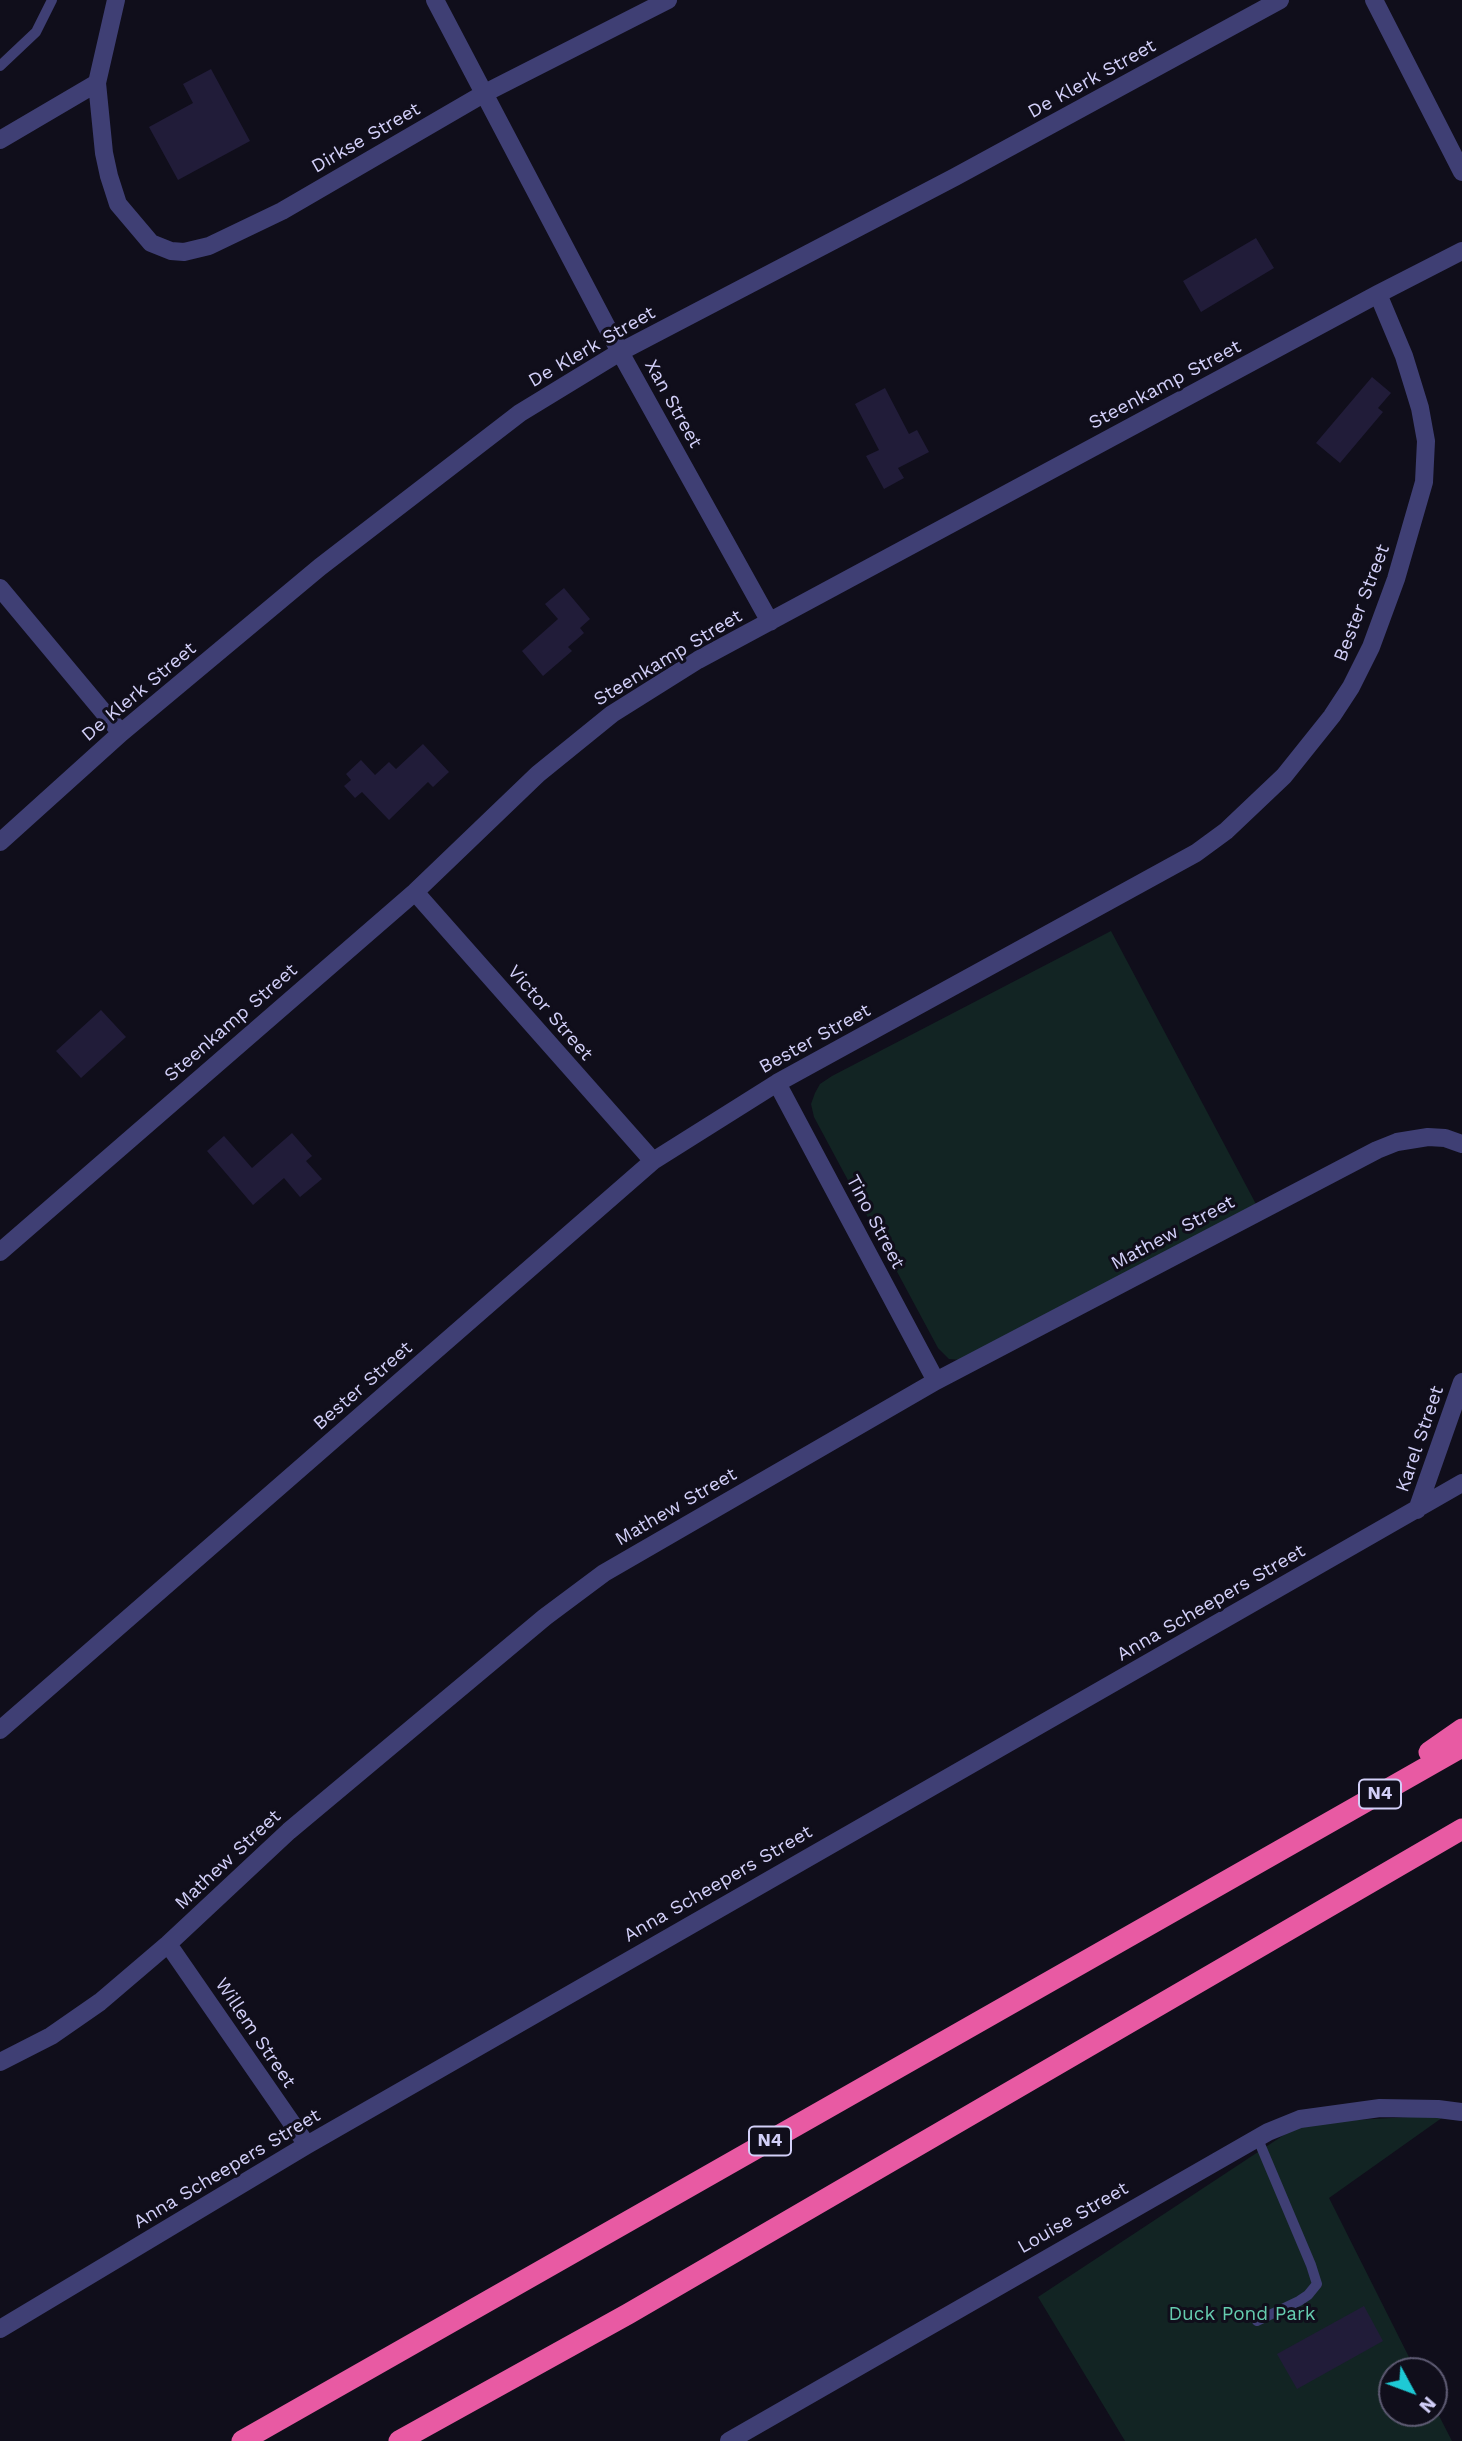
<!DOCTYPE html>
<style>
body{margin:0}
#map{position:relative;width:1462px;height:2441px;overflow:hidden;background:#100e1b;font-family:"Work Sans",sans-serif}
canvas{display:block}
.north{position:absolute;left:1378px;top:2357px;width:70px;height:70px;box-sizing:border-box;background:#100e1b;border:2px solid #5e5b73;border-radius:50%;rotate:131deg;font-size:19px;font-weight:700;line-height:28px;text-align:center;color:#d2cff8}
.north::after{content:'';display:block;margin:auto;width:24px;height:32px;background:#1ec9d5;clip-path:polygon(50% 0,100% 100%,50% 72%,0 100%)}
</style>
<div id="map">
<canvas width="1462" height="2441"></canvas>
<div class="north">N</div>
</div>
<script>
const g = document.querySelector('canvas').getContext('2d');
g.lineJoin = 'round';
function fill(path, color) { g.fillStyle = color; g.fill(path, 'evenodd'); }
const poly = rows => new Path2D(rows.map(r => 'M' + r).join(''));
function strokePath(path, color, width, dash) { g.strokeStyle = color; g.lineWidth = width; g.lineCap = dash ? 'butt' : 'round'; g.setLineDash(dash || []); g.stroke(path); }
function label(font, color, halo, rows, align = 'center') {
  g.font = font + ' "Work Sans",sans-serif'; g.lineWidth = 6; g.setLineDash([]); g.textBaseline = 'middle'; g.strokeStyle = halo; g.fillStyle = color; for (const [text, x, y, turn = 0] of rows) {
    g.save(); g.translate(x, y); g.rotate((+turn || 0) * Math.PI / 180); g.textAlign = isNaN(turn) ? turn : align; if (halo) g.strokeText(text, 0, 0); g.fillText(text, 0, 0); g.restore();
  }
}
fill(poly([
 [1111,931,1257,1206,961,1360,949,1359,938,1348,814,1117,811,1104,815,1093,820,1084,832,1076],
 [1446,2115,1329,2198,1416,2371,1392,2371,1392,2413,1434,2413,1434,2406,1452,2441,1125,2441,1038,2297,1302,2123]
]), '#122423');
fill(poly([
 [211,69,250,141,178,180,149,127,193,103,183,84],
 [1256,238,1274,268,1201,312,1183,281],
 [1372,377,1391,393,1378,408,1383,412,1340,463,1316,443],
 [885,388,909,434,917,430,929,452,898,468,904,478,884,489,866,456,879,450,855,404],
 [564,588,590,619,580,628,584,633,568,647,572,651,543,676,522,651,558,619,545,604],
 [423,744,449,772,433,787,428,782,389,820,362,792,355,798,344,786,351,780,346,774,361,760,375,775,389,762,396,769],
 [101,1010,126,1037,81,1078,56,1051],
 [292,1133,312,1156,306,1161,322,1179,300,1197,284,1178,253,1205,207,1151,224,1136,252,1168],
 [1364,2306,1383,2341,1297,2389,1277,2354]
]), '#211c39');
strokePath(poly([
 [0,66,36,32,52,0],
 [1257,2137,1311,2265,1317,2284,1308,2295,1299,2301,1257,2321]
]), '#3f3f74', 10);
strokePath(poly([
 [116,0,97,83,104,153,109,176,118,204,151,243,171,251,184,252,209,246,282,211,485,93,668,0],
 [435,0,620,352,770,622],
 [1374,0,1462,172],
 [0,140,97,83],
 [0,588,121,733],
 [0,842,121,733,320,567,520,413,620,352,955,177,1280,0],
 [415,892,653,1161],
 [777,1083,936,1381],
 [0,1252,415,892,538,774,612,714,698,660,1378,294,1462,251],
 [1417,1510,1462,1382],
 [0,1730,653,1161,777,1083,1196,853,1226,831,1284,776,1332,716,1351,687,1371,647,1396,579,1424,482,1426,441,1420,408,1404,356,1378,294],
 [168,1944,307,2145],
 [0,2062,51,2036,100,2002,168,1944,289,1831,545,1617,604,1573,936,1381,1377,1150,1397,1142,1428,1137,1445,1138,1462,1144],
 [0,2329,307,2145,1462,1483],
 [729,2441,1268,2132,1300,2119,1380,2108,1438,2109,1462,2112]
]), '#3f3f74', 18);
strokePath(poly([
 [1429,1752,1462,1729],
 [242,2441,1462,1747],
 [399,2441,628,2314,1462,1829]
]), '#e85aa3', 21);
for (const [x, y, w] of [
 [1380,1794,42],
 [770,2141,42]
]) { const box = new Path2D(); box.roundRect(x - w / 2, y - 14.5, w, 29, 5); g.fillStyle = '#100e1b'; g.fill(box); strokePath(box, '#d2cff8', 2); }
label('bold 18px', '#d2cff8', null, [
 ["N4",1380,1794],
 ["N4",770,2141]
]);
label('19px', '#d2cff8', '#100e1b', [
 ["De Klerk Street",1092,79,-29],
 ["Dirkse Street",366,138,-30],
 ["De Klerk Street",592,347,-30],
 ["Steenkamp Street",1165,385,-28],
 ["Xan Street",673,404,61],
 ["Bester Street",1362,603,-69],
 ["Steenkamp Street",668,658,-31],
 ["De Klerk Street",139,692,-40],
 ["Victor Street",550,1013,49],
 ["Steenkamp Street",231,1023,-41],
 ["Bester Street",815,1039,-29],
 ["Tino Street",875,1222,62],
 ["Mathew Street",1173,1233,-28],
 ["Bester Street",363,1386,-41],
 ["Karel Street",1420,1439,-71],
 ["Mathew Street",676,1507,-30],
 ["Anna Scheepers Street",1211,1603,-30],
 ["Mathew Street",228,1860,-43],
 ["Anna Scheepers Street",718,1884,-30],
 ["Willem Street",255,2033,56],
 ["Anna Scheepers Street",227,2169,-31],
 ["Louise Street",1073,2218,-30]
]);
label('19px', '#65cdb0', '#100e1b', [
 ["Duck Pond Park",1242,2314]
]);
</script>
